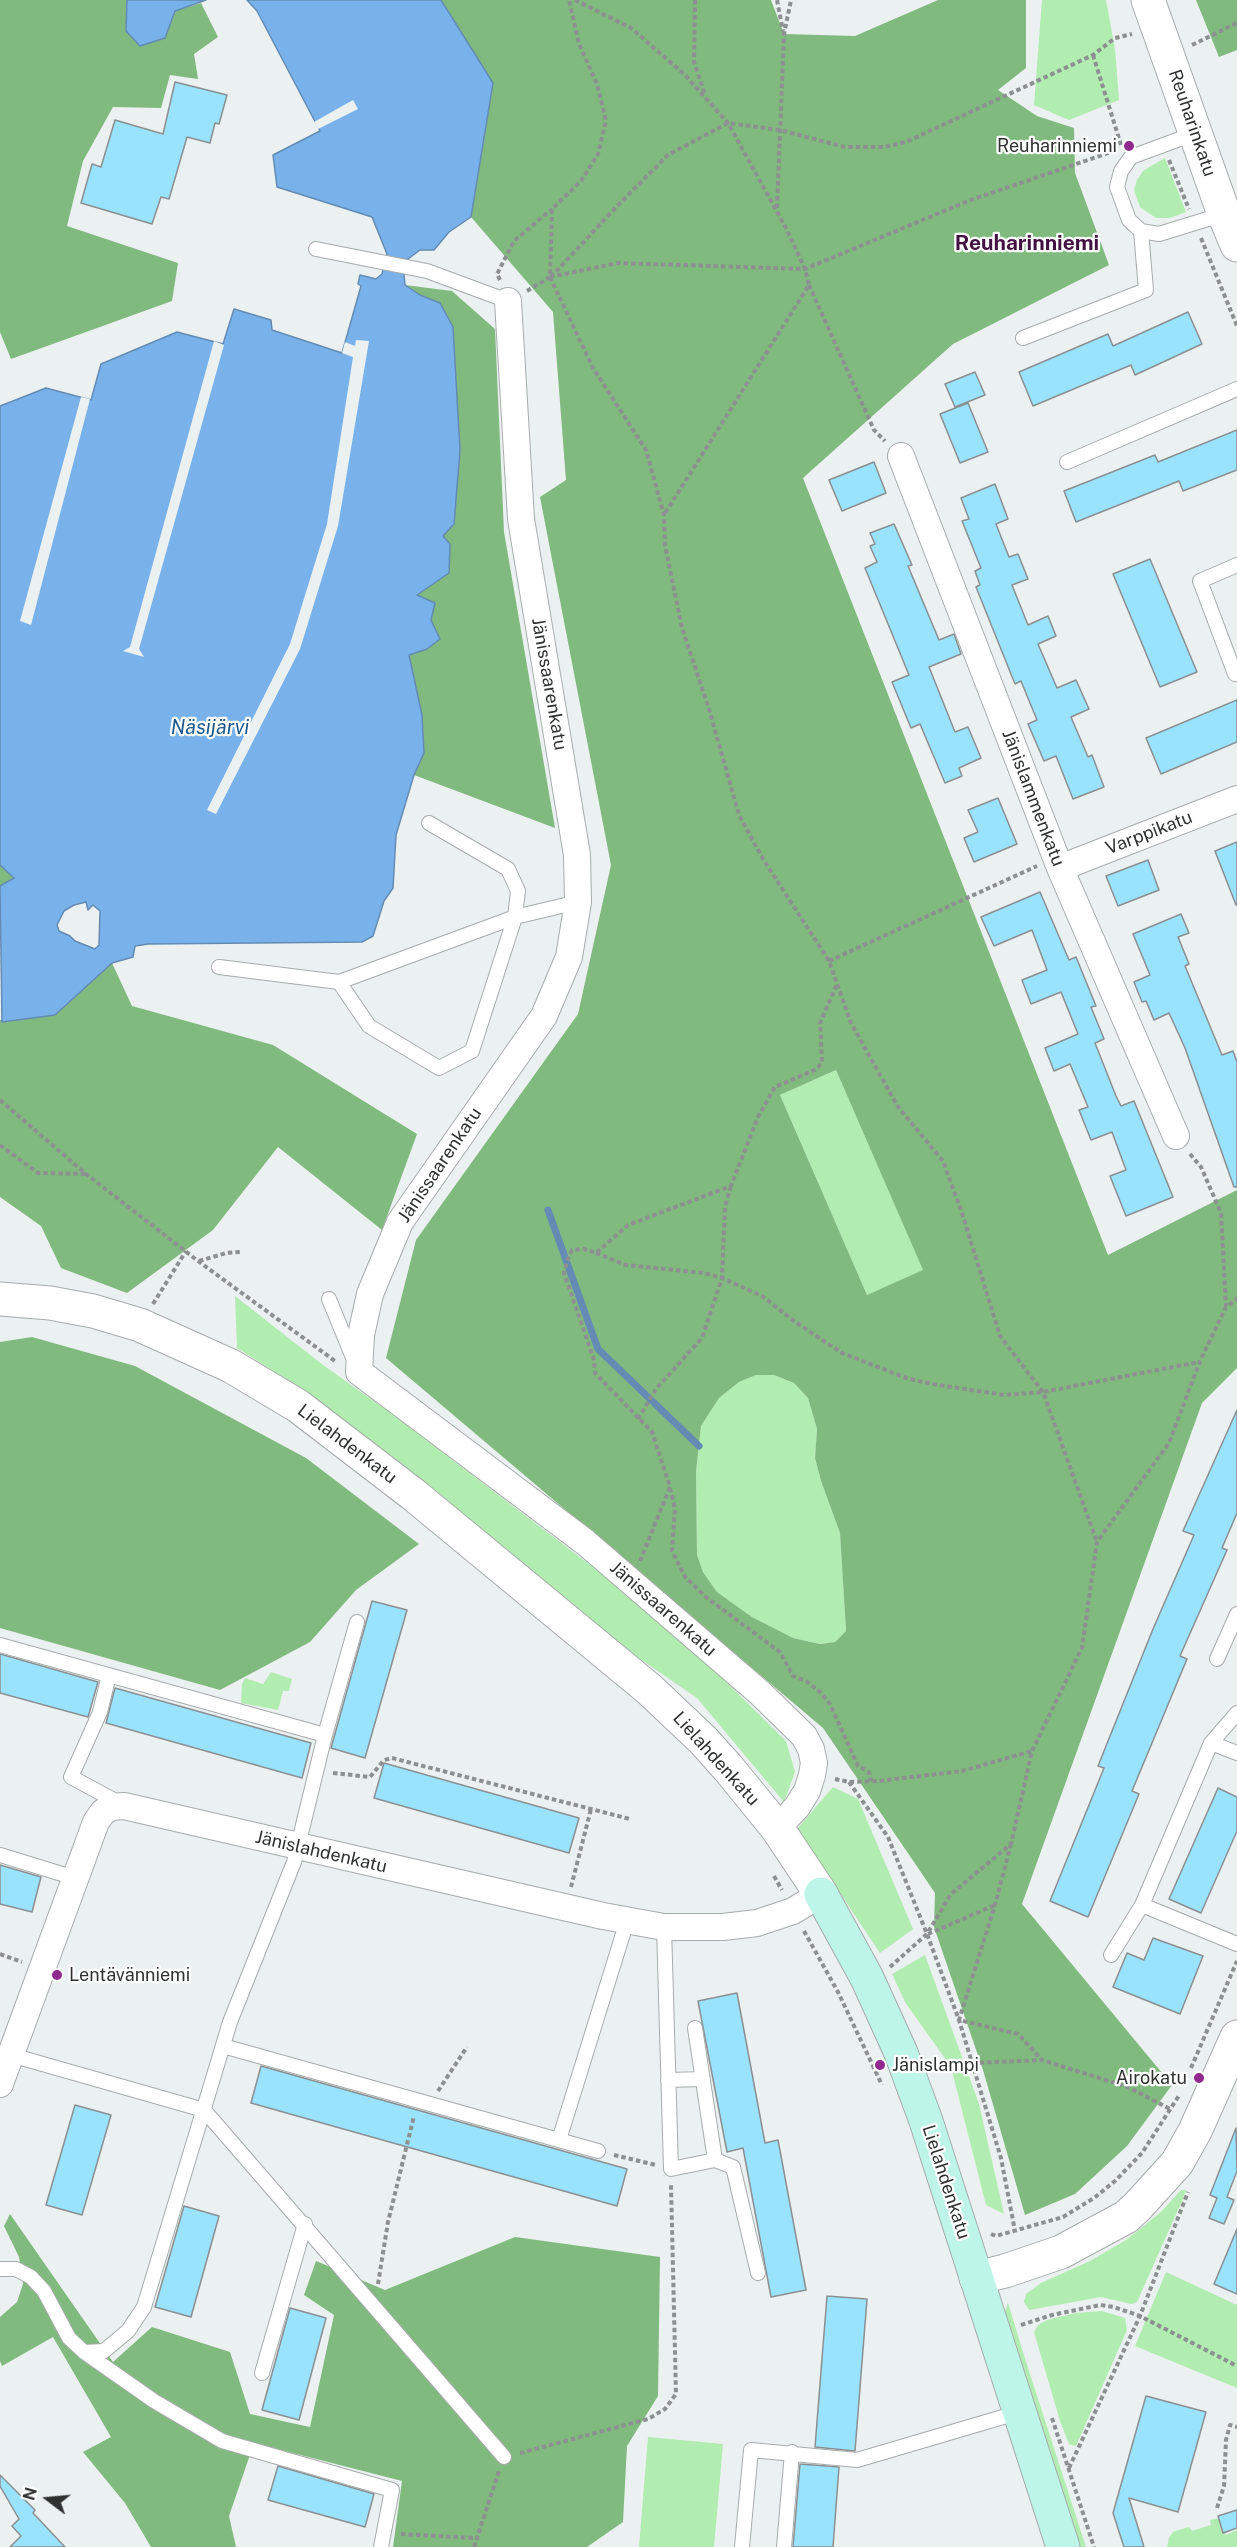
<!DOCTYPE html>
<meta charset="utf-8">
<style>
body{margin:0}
#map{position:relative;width:1237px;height:2547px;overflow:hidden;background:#ebf0f0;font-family:"Public Sans",sans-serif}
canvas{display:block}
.north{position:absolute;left:18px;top:2469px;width:60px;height:60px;-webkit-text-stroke:4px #fff;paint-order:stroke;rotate:286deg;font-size:16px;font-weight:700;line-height:24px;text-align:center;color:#2f3131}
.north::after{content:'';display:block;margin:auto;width:21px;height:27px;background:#2f3131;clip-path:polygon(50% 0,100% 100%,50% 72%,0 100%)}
</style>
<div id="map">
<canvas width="1237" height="2547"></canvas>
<div class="north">N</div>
</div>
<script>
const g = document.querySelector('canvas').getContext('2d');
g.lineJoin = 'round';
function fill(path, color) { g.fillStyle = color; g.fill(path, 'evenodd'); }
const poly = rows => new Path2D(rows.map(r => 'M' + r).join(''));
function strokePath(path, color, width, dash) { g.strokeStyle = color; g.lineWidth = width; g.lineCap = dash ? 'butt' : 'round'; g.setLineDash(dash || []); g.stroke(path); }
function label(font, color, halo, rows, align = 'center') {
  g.font = font + ' "Public Sans",sans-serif'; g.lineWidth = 4.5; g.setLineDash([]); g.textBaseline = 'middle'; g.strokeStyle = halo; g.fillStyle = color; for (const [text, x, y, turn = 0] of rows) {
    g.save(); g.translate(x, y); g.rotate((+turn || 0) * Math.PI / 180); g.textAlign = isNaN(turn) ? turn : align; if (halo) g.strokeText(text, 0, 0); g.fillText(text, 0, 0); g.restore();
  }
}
fill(poly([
 [1042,0,1106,0,1115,49,1119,100,1069,120,1034,105],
 [1165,158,1186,212,1170,218,1156,218,1140,207,1134,190,1137,180,1143,171],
 [836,1070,924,1271,867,1295,780,1095],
 [235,1296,323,1365,392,1414,623,1590,709,1665,786,1741,795,1772,784,1802,697,1698,633,1654,310,1394,237,1348],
 [756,1375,774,1375,794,1383,808,1398,817,1429,815,1458,821,1481,840,1533,846,1631,835,1642,820,1644,793,1638,752,1617,717,1592,703,1572,697,1555,696,1472,701,1426,719,1398,739,1382],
 [271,1672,292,1679,289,1691,283,1691,278,1710,241,1703,242,1684,245,1678,263,1684],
 [833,1787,858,1799,913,1929,880,1953,797,1829],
 [925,1955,979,2104,1004,2214,986,2205,951,2067,905,2002,892,1974],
 [1181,2190,1186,2190,1182,2201,1137,2302,1132,2304,1101,2297,1029,2310,1024,2302,1026,2294,1041,2283,1090,2261,1126,2240,1161,2212],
 [1166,2272,1237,2305,1237,2388,1135,2346],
 [1008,2303,1028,2368,1086,2547,1078,2547,1004,2315],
 [1102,2311,1125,2318,1127,2330,1076,2446,1069,2444,1060,2421,1034,2332,1038,2325,1047,2320,1076,2313],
 [648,2437,723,2444,714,2547,639,2547],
 [1219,2518,1226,2535,1237,2530,1237,2547,1167,2547,1169,2538,1173,2532,1189,2527,1192,2531,1211,2525,1210,2520]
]), '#b1ecb0');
fill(poly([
 [0,0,127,0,126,31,165,38,175,11,201,3,218,37,194,54,198,79,170,75,161,108,113,107,83,161,67,226,178,263,172,301,11,359,0,332],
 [441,0,771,0,784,34,855,36,938,0,1026,0,1026,68,998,90,1037,116,1074,128,1075,173,1109,265,953,344,803,478,1108,1255,1237,1190,1237,1368,1202,1403,1022,1904,1172,2085,1127,2146,1075,2194,1025,2215,983,2070,934,1927,935,1893,823,1728,386,1358,416,1240,578,1014,611,865,540,497,566,480,553,312,471,217,493,83],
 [836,1070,923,1270,867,1295,780,1095],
 [756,1375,774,1375,794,1383,808,1398,817,1429,815,1458,821,1481,840,1533,846,1631,835,1642,820,1644,793,1638,752,1617,717,1592,703,1572,697,1555,696,1472,701,1426,719,1398,739,1382],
 [1196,0,1237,0,1237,50,1219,57],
 [405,285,452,291,495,329,504,532,555,828,414,775,424,753,422,715,408,654,427,649,440,639,416,595,443,536,439,303,420,295],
 [0,865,14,878,0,886],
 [112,963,132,1006,273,1045,417,1134,382,1230,278,1147,213,1230,127,1293,61,1268,41,1226,0,1197,0,1020,55,1015],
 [32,1337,135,1366,306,1458,419,1544,356,1590,310,1642,220,1690,0,1628,0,1342],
 [10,2214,113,2362,152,2327,230,2352,250,2414,310,2427,334,2315,304,2295,316,2261,385,2290,515,2237,660,2257,658,2396,627,2446,623,2522,587,2547,393,2547,402,2481,254,2443,229,2516,236,2547,151,2547,125,2503,83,2452,111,2437,53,2337,2,2366,0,2361,0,2317,17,2302,23,2284,19,2257,4,2226]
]), '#80ba7f');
const water = poly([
 [127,0,206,0,175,11,165,38,140,46,126,31,127,0],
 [247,0,441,0,493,83,471,217,449,232,434,250,420,250,408,259,404,275,405,285,420,295,440,303,453,327,460,450,454,524,443,536,450,544,449,573,417,595,435,603,431,620,440,639,427,649,409,655,422,715,424,753,414,775,396,835,393,888,384,901,373,936,362,942,148,944,135,946,133,957,112,963,55,1015,2,1022,0,886,14,878,0,865,0,406,46,388,91,400,101,364,177,332,223,344,234,309,271,320,272,330,342,353,361,286,358,284,360,275,376,279,382,274,387,254,372,217,277,187,273,155,320,131,257,11,247,0],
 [86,902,88,910,93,905,100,911,99,945,95,949,75,941,70,936,59,931,57,925,64,911,74,905,86,902]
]);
fill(water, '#79b2eb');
strokePath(water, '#638bb3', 1.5);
fill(poly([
 [353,100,358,109,318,129,314,122],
 [356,340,369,341,338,526,300,649,216,814,207,810,290,644,327,524,353,357,342,353,345,342,355,346],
 [214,341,224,345,139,649,144,657,123,651,130,647],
 [81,397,90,399,31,625,20,621]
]), '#ebf0f0');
strokePath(poly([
 [548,1210,598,1349,699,1446]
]), '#638bb3', 7);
const building = poly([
 [175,82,227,95,219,124,215,123,210,143,187,137,169,199,161,197,152,224,81,203,92,164,101,167,115,120,163,134,175,82],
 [1188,312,1202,344,1135,375,1131,365,1033,406,1019,372,1108,334,1113,346,1188,312],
 [975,372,985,395,955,407,945,384,975,372],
 [968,403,988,452,960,463,940,414,968,403],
 [1237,430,1237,470,1183,491,1179,481,1076,522,1064,491,1155,455,1158,462,1237,430],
 [874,462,886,493,842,511,829,480,874,462],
 [995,484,1008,519,996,524,1009,557,1018,554,1028,579,1012,585,1028,625,1048,616,1056,636,1038,644,1057,688,1076,680,1089,709,1071,717,1088,757,1092,755,1104,787,1073,799,1056,756,1044,761,1028,724,1037,720,1021,681,1015,684,976,587,980,585,975,571,981,568,962,521,969,519,961,498,995,484],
 [894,524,912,565,908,566,939,640,954,634,961,654,929,667,955,732,968,727,981,758,959,768,962,776,945,783,920,724,911,728,892,682,909,675,865,568,877,562,870,546,875,544,870,533,894,524],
 [1150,559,1197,672,1160,687,1113,574,1150,559],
 [1237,700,1237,742,1161,774,1146,738,1237,700],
 [998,798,1017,844,974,862,964,838,978,832,968,810,998,798],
 [1237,842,1237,905,1236,905,1215,851,1237,842],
 [1148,860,1159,890,1118,906,1106,876,1148,860],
 [1040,892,1069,960,1076,957,1096,1006,1091,1007,1104,1039,1095,1043,1116,1096,1121,1106,1134,1101,1173,1197,1126,1216,1110,1176,1126,1170,1112,1132,1091,1140,1079,1110,1088,1107,1070,1064,1054,1071,1045,1048,1078,1034,1061,992,1031,1004,1022,980,1047,970,1032,930,994,946,981,917,1040,892],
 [1181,914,1189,933,1178,937,1189,964,1185,966,1222,1055,1233,1051,1237,1062,1237,1187,1234,1187,1185,1048,1169,1013,1154,1020,1146,1001,1142,1002,1134,982,1150,975,1133,934,1181,914],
 [1237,1410,1237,1513,1222,1548,1227,1550,1180,1656,1187,1659,1132,1791,1139,1794,1088,1917,1050,1901,1104,1768,1098,1766,1153,1629,1194,1535,1183,1531,1237,1410],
 [372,1601,407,1610,365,1758,331,1748,372,1601],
 [0,1654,98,1682,88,1717,0,1693,0,1654],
 [115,1688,311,1743,302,1778,106,1723,115,1688],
 [384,1763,579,1818,569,1853,374,1798,384,1763],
 [1218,1788,1237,1797,1237,1831,1201,1913,1169,1899,1218,1788],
 [0,1865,41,1877,32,1912,0,1904,0,1865],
 [1153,1938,1203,1956,1180,2014,1113,1987,1127,1953,1144,1960,1153,1938],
 [737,1993,765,2143,778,2140,806,2290,771,2297,743,2148,727,2152,698,2001,737,1993],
 [261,2066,627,2169,617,2206,251,2103,261,2066],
 [75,2105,111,2115,82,2215,46,2205,75,2105],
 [1236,2128,1237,2171,1227,2197,1234,2200,1224,2224,1209,2218,1217,2198,1210,2195,1236,2128],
 [184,2206,219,2216,191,2317,155,2307,184,2206],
 [1237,2229,1237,2294,1214,2284,1237,2229],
 [827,2296,867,2299,855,2451,815,2447,827,2296],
 [290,2308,326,2318,299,2420,262,2410,290,2308],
 [1146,2396,1206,2412,1178,2512,1129,2498,1144,2547,1124,2547,1113,2513,1146,2396],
 [800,2464,839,2467,833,2547,793,2547,800,2464],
 [278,2466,374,2494,365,2527,268,2500,278,2466],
 [0,2475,35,2510,33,2513,65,2547,10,2547,21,2536,12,2526,19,2519,0,2486,0,2475],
 [1237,2510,1237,2528,1223,2533,1218,2516,1237,2510]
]);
fill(building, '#9ae3ff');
strokePath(building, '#8b8f91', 1.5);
const service = poly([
 [1196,133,1131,157,1121,171,1117,187,1129,220,1141,231,1159,234,1224,214],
 [316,249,427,271,508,301],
 [1023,338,1146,290,1141,231],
 [1067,462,1237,389],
 [1235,674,1200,581,1237,565],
 [219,967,339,982,515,917,578,902],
 [339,982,369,1026,439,1068,472,1051,515,917,518,891,508,869,429,823],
 [329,1299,354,1360],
 [0,1645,325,1735],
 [1217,1659,1237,1614],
 [109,1675,100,1712,71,1777,121,1804],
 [1211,1743,1237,1753],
 [0,1855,75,1878],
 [1142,1905,1237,1944],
 [664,1927,671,2169,715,2160,733,2167,758,2273],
 [1111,1955,1142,1905,1211,1743,1237,1713],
 [695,2028,715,2160],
 [223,2046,598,2151],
 [11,2055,204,2110,504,2457],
 [668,2080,703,2079],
 [559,2140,627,1921],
 [0,2269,16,2269,31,2277,44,2291,69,2338,84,2352,154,2401,222,2441,392,2490,381,2547],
 [84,2352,104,2351,128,2331,144,2307,230,2022,294,1862,325,1735,357,1622],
 [262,2373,305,2224],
 [742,2547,751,2450,857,2460,1020,2412],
 [784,2547,792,2452]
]);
const minor = poly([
 [508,301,521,519,577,855,578,902,569,957,544,1016,400,1222,370,1294,361,1335,359,1372,585,1542,760,1693,804,1736,811,1749,814,1763,812,1775,807,1791,797,1807,777,1828],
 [901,456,1060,868,1176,1136],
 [1060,868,1237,799],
 [0,2084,96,1822,103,1812,112,1807,124,1806,603,1916,664,1927,723,1927,757,1923,793,1911,821,1894]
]);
const tertiary = poly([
 [1148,0,1224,214,1237,245],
 [0,1299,50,1303,93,1311,140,1325,231,1366,298,1406,414,1495,649,1689,703,1740,729,1769,777,1828,821,1894],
 [976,2278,1005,2271,1061,2252,1126,2217,1137,2207,1177,2163,1195,2131,1237,2037]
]);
const secondary = poly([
 [821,1894,867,1978,901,2053,926,2121,1063,2547]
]);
strokePath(service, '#a7abab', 16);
strokePath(minor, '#a7abab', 28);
strokePath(tertiary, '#a7abab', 35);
strokePath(secondary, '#a7abab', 35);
strokePath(poly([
 [575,0,631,28,684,74,728,123,786,228,805,269,809,285,664,515],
 [695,0,694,62,705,95],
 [777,0,783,31],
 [1192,45,1237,23],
 [1093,55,1121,145],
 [1169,160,1189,209],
 [777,208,784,34,791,0],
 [1201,238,1237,326],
 [550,277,593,368,646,450,664,515,665,545,682,628,709,709,739,815,763,859,829,961,851,1023,898,1107,943,1161,962,1213,1000,1336,1043,1392,1097,1542],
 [550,277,618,263,805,269,968,201,1114,151],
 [551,277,619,204,668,155,728,123,780,130,845,147,884,147,906,142,1093,55,1115,38,1132,34],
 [500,280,497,274,514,241,552,209],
 [809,285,874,430,885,441],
 [527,291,550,277,552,209,581,181,598,154,606,121,597,84,579,44,569,0],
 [829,961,1037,866],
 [0,1100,86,1174,198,1261,335,1361],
 [0,1145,38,1173,86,1174],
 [1190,1154,1201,1167,1221,1213,1226,1306],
 [596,1253,626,1265,704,1273,722,1278,762,1296,794,1321,842,1353,909,1379,938,1385,1004,1395,1043,1392,1199,1362],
 [199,1261,226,1253,240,1252],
 [153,1304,186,1251],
 [638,1419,656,1389,702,1338,722,1278,725,1207,731,1186],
 [670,1488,675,1508,672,1551,685,1577,707,1598,780,1652,793,1676,806,1681,820,1692,830,1704,858,1766,869,1772,871,1781],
 [640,1561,670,1487,652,1432,595,1373,594,1360,564,1273,567,1261,572,1250,584,1249,596,1253,628,1225,731,1186,758,1117,775,1087,817,1069,822,1062,820,1023,837,984],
 [333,1773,370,1777,384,1760,392,1758,630,1819],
 [835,1779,849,1782,879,1781,962,1771,1032,1751],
 [849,1782,888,1837,927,1934,959,2020,1001,2158,1015,2231],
 [1011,1844,995,1905,959,2020,1018,2034,1042,2060],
 [774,1876,782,1890],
 [571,1887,591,1809],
 [804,1931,838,1992,882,2085],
 [928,1934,995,1905],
 [0,1954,22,1962],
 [890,1967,927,1934,951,1894,1011,1844,1032,1751,1082,1648,1097,1542,1169,1443,1200,1361,1226,1307,1237,1299],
 [972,2063,1042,2060,1128,2087,1170,2109],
 [1191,2068,1237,1961],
 [438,2091,467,2047],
 [614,2155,656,2165],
 [991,2234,996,2236,1063,2217,1094,2198,1115,2181,1142,2153,1180,2094],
 [378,2284,388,2222,414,2116],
 [1021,2325,1052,2315,1100,2305,1114,2307,1140,2316,1237,2366],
 [1052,2418,1094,2547],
 [520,2453,648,2419,665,2409,676,2394,671,2185],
 [1069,2468,1140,2316,1188,2192],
 [1217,2508,1224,2486,1226,2440,1230,2425,1237,2427],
 [401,2534,475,2538],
 [474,2547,499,2471]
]), '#8d9090', 4, [4.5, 3]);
strokePath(service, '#fff', 14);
strokePath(minor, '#fff', 26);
strokePath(tertiary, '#fff', 33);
strokePath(secondary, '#bdf5e8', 33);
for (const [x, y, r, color] of [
 [1129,146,6,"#912a8f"],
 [57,1975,6,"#912a8f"],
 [880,2065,6,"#912a8f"],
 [1199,2078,6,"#912a8f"]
]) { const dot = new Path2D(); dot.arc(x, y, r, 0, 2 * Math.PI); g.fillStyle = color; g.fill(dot); strokePath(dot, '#fff', 2); }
label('18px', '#2f3131', '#fff', [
 ["Reuharinkatu",1192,123,71],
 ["Jänissaarenkatu",549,684,80],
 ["Jänislammenkatu",1033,798,69],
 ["Varppikatu",1149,833,-21],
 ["Jänissaarenkatu",440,1165,-56],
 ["Lielahdenkatu",347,1444,37],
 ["Jänissaarenkatu",663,1609,41],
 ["Lielahdenkatu",716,1759,48],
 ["Jänislahdenkatu",321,1852,13],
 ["Lielahdenkatu",946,2182,72]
]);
label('18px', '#2f3131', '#fff', [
 ["Reuharinniemi",1117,146],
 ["Lentävänniemi",69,1975,"left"],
 ["Jänislampi",892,2065,"left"],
 ["Airokatu",1187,2078]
], 'right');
label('italic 20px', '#1c578c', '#fff', [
 ["Näsijärvi",210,728]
]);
label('bold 21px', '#421141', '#fff', [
 ["Reuharinniemi",1027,244]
]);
</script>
